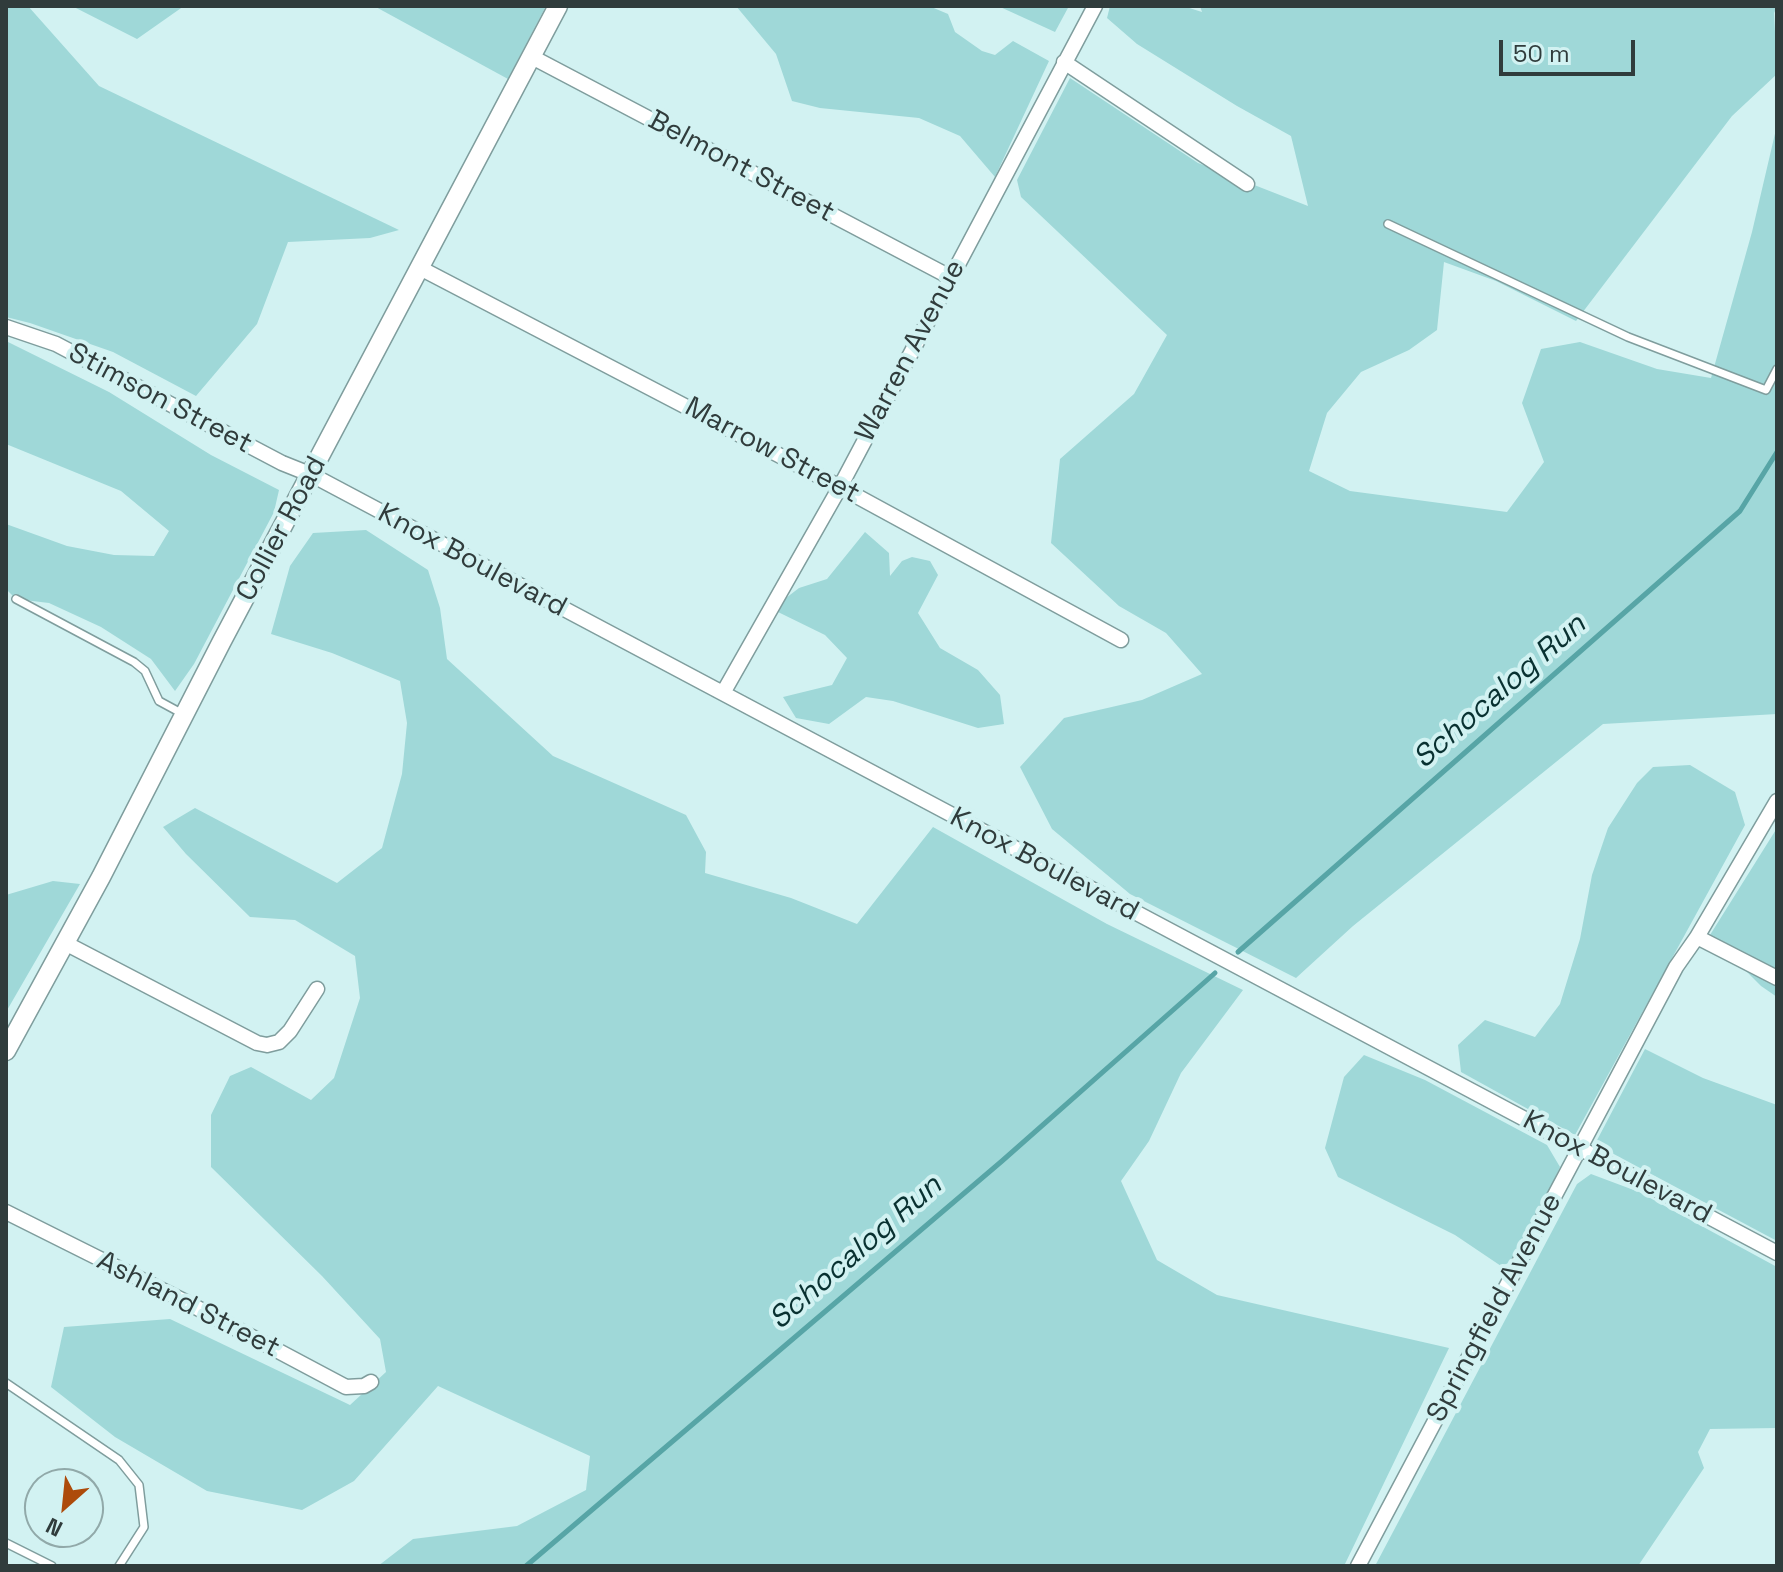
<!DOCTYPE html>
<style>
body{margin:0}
#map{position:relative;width:1783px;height:1572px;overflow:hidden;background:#d2f2f2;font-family:"Space Grotesk",sans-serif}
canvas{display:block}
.frame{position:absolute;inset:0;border:8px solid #303c3c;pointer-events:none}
.north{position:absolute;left:24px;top:1468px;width:80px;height:80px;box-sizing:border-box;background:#d2f2f2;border:2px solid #91a9a9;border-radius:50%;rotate:207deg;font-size:22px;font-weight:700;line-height:32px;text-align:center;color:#303c3c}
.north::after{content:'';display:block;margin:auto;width:28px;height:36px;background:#ad4b0b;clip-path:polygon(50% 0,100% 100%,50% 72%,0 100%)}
.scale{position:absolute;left:1499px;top:40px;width:136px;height:36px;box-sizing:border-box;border:4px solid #303c3c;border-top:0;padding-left:10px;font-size:24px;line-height:28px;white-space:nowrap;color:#303c3c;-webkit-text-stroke:6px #d2f2f2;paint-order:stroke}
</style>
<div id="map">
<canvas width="1783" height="1572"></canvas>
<div class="frame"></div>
<div class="north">N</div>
<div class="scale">50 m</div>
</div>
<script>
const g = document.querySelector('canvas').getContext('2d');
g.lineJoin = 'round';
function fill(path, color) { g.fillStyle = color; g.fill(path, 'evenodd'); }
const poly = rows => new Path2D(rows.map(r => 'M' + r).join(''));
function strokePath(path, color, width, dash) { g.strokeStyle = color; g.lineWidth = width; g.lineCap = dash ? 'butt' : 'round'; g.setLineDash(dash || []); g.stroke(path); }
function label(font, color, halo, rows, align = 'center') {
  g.font = font + ' "Space Grotesk",sans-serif'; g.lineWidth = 8; g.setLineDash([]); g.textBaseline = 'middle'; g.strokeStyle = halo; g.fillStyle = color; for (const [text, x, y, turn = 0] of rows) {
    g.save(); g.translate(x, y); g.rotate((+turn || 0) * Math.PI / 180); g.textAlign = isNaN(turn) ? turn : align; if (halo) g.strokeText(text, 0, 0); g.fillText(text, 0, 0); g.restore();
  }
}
fill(poly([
 [6,6,28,6,99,86,399,230,370,238,288,242,257,324,196,396,113,352,30,323,6,317],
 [72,6,184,6,137,39],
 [374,6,546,6,508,79],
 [736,6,929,6,948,14,955,32,982,51,995,55,1013,41,1049,61,995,177,960,136,919,118,820,108,792,101,776,54],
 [998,6,1069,6,1055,32],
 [1110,6,1183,6,1202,12,1200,6,1777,6,1777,17,1774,11,1777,74,1732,116,1576,321,1496,281,1444,262,1437,330,1409,350,1361,372,1327,413,1309,471,1350,491,1507,512,1544,462,1522,403,1541,349,1580,342,1657,369,1711,378,1752,232,1777,125,1777,714,1603,724,1353,926,1296,978,1130,894,1052,829,1020,767,1064,718,1142,700,1202,674,1166,633,1119,606,1051,543,1060,459,1134,394,1167,335,1021,197,1017,180,1070,78,1198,163,1308,206,1291,136,1237,106,1137,44,1107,18],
 [6,341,109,392,211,455,279,490,274,512,194,664,175,691,151,659,101,627,49,603,16,599,6,589,6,524,67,546,114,555,154,556,169,531,121,491,6,444],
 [366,530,428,570,440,608,447,659,553,756,686,815,706,852,705,873,791,898,857,924,933,827,1107,924,1243,990,1181,1073,1149,1141,1121,1181,1157,1260,1217,1295,1449,1348,1344,1566,378,1566,413,1539,517,1526,586,1490,590,1456,438,1386,354,1481,302,1510,207,1491,115,1437,51,1387,64,1327,170,1319,350,1405,386,1372,380,1339,322,1276,211,1167,211,1115,230,1076,251,1067,311,1100,334,1078,360,998,355,956,295,920,250,917,186,854,163,827,195,808,337,883,382,848,402,774,407,723,400,681,332,653,271,634,290,566,313,533],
 [865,532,889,553,890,576,902,561,912,557,930,561,938,575,918,613,940,648,978,670,1000,695,1004,724,978,728,893,701,866,697,829,724,796,718,783,697,832,685,847,658,825,635,778,612,786,598,799,588,827,579],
 [1690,765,1735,792,1745,825,1575,1135,1461,1072,1458,1045,1485,1020,1535,1037,1560,1004,1580,939,1592,875,1608,828,1637,783,1653,767],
 [1777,828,1777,997,1761,986,1710,935],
 [53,881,80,884,6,1012,6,895],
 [1645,1049,1703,1078,1777,1105,1777,1241,1595,1144],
 [1364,1055,1425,1080,1547,1145,1560,1167,1516,1260,1501,1266,1455,1235,1338,1177,1325,1148,1344,1077],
 [1591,1174,1639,1192,1777,1267,1777,1428,1710,1429,1698,1452,1704,1468,1638,1566,1375,1566,1577,1184]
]), '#9fd8d8');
strokePath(poly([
 [1238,952,1740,511,1777,452],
 [526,1566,1002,1161,1215,973]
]), '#57a5a6', 5);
const service = poly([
 [1388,224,1628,337,1766,390,1777,369],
 [16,599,134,662,145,671,159,701,183,714],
 [6,1383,119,1460,139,1485,144,1527,119,1566],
 [6,1543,52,1566]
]);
const minor = poly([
 [532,57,950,277],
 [1064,62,1247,184],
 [420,268,840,487,1121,640],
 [6,327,56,344,282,463,312,475,1777,1253],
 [723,693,840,487,1095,6],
 [1697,937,1777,978],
 [65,943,257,1043,267,1045,279,1042,290,1031,317,989],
 [6,1212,188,1303,346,1387,364,1386,371,1382],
 [1358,1566,1676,967,1697,937,1777,801]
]);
const tertiary = poly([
 [6,1051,101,877,222,641,558,6]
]);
strokePath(service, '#7f9d9d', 10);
strokePath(minor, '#7f9d9d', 17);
strokePath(tertiary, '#7f9d9d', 21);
strokePath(service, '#fff', 7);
strokePath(minor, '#fff', 14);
strokePath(tertiary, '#fff', 18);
label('28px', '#303c3c', '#d2f2f2', [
 ["Belmont Street",741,167,28],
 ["Warren Avenue",911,351,-62],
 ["Stimson Street",160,399,28],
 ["Marrow Street",772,451,28],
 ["Collier Road",282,529,-62],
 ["Knox Boulevard",472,561,28],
 ["Knox Boulevard",1044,865,28],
 ["Knox Boulevard",1617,1168,28],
 ["Ashland Street",188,1305,27],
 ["Springfield Avenue",1495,1308,-62]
]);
label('italic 30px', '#093131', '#d2f2f2', [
 ["Schocalog Run",1500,692,-41],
 ["Schocalog Run",856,1253,-41]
]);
</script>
